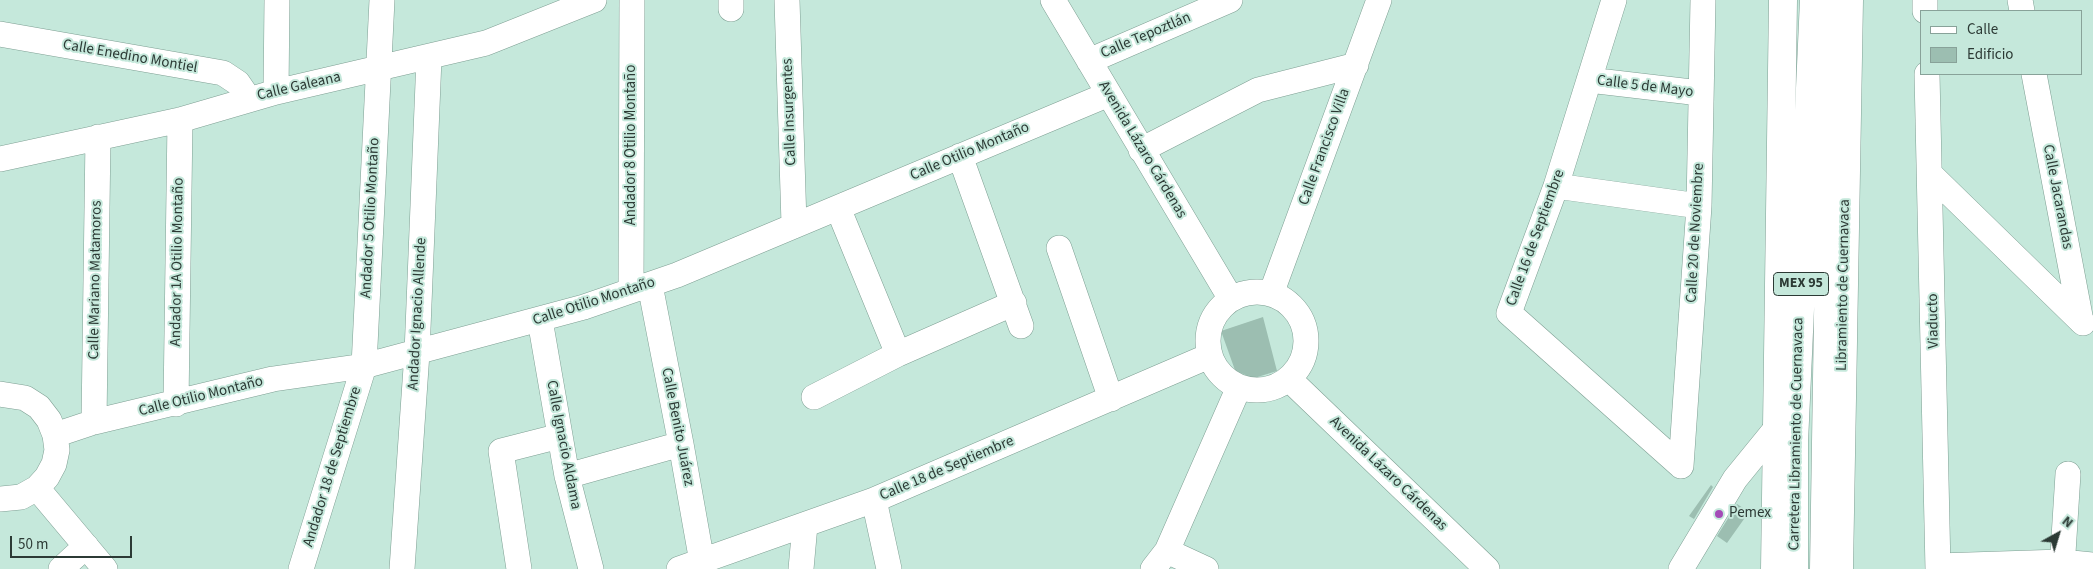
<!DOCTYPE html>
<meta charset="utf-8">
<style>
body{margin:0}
#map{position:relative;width:2093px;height:569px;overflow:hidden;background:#c5e8db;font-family:"Source Sans 3",sans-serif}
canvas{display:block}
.legend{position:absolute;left:1920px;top:10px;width:162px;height:65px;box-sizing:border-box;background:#c5e8db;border:1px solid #88a299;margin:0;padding:6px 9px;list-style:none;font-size:15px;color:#2c3a35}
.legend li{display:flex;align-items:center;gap:10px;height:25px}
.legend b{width:25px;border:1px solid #88a299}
.north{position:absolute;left:2033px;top:509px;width:50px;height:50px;-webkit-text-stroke:4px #c5e8db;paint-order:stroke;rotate:39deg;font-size:14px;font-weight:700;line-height:20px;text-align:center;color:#2c3a35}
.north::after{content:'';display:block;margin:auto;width:18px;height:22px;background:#2c3a35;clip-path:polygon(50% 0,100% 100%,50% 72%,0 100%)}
.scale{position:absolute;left:10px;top:536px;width:122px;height:22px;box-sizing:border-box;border:2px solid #2c3a35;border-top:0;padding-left:6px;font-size:15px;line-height:18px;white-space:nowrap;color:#2c3a35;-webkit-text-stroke:4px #c5e8db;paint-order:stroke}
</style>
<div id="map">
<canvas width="2093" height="569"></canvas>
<ul class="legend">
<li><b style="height:6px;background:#fff"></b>Calle</li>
<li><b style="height:14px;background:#9cbeb1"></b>Edificio</li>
</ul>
<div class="north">N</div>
<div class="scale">50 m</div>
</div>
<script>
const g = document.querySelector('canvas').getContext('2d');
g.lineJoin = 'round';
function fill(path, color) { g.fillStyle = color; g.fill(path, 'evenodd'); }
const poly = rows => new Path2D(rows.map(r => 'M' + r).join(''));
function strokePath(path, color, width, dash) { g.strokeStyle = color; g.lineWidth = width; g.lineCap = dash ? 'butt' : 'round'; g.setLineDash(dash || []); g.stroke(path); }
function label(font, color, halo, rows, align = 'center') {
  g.font = font + ' "Source Sans 3",sans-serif'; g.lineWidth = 4; g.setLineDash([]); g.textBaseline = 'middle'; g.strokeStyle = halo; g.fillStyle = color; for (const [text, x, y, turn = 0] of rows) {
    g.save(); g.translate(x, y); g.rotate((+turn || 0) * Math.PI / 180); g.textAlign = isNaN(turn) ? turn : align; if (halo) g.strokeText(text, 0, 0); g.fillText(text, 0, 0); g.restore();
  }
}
fill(poly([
 [1263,317,1277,371,1251,379,1244,374,1236,373,1221,331],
 [1711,485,1713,487,1694,519,1689,516],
 [1737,504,1749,512,1727,543,1717,536]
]), '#9cbeb1');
const minor = poly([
 [787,0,794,224],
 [1053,0,1231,299],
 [1614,0,1556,186,1509,313,1681,466],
 [1925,0,1925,11],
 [2020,0,2022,11],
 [731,9,731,0],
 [0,34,223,73,238,83,249,99],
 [1089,61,1230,0],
 [1927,74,1938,569],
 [2034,74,2081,321],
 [1589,80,1700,93],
 [276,92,277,0],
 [1141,150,1258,90,1356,65],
 [960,156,1021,326],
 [0,159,180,120,276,92,486,43,594,0],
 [1931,175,2083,323],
 [1556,186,1699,206],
 [838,208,898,354],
 [1059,248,1111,399],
 [650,285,681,444,702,562,701,569],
 [631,290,632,0],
 '1208 341a49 49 0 1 1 98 0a49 49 0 1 1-98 0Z',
 [1271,294,1379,0],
 [540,320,567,476,591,569],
 [1289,379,1487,569],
 [0,394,25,398,39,407,49,420,55,435,57,450,54,464,47,477,37,488,21,497,0,499],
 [814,397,898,354,1014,303],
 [176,404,180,120],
 [94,422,98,137],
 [55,435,94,422,273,379,364,366,584,307,677,275,1109,94],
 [1681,466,1699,206,1703,0],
 [567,476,681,444],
 [37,488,105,569],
 [874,500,889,569],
 [1167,551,1206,569],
 [1938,566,2062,562,2093,565],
 [61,569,86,546],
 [301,569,364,366,382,0],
 [402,569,417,353,429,58],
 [519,569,501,451,560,436],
 [679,569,874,500,1209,356],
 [801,569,805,525],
 [1153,569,1167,551,1239,387],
 [1681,569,1735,479,1779,425],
 [2062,569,2068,474]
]);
const major = poly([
 [1775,569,1783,0],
 [1839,569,1849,0]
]);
const highway = poly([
 [1794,569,1794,442,1814,0],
 [1824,569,1833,0]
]);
strokePath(minor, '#7e9f93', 26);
strokePath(major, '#7e9f93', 29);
strokePath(highway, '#7e9f93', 29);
strokePath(minor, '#fff', 25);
strokePath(major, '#fff', 28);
strokePath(highway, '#fff', 28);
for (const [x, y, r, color] of [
 [1719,514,5,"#a44bb7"]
]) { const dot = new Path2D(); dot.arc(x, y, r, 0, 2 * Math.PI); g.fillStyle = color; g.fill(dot); strokePath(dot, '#c5e8db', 2); }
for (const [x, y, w] of [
 [1801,284,55]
]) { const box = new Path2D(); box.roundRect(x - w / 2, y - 11.5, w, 23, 4); g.fillStyle = '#c5e8db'; g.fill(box); strokePath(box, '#2c3a35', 1); }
label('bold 14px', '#2c3a35', null, [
 ["MEX 95",1801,284]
]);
label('15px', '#2c3a35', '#c5e8db', [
 ["Calle Tepoztlán",1146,36,-23],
 ["Calle Enedino Montiel",130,57,10],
 ["Calle Galeana",299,87,-13],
 ["Calle 5 de Mayo",1645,87,7],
 ["Calle Insurgentes",790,112,-92],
 ["Andador 8 Otilio Montaño",632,145,-90],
 ["Calle Francisco Villa",1325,147,-70],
 ["Avenida Lázaro Cárdenas",1142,150,59],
 ["Calle Otilio Montaño",970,152,-23],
 ["Calle Jacarandas",2057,197,79],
 ["Andador 5 Otilio Montaño",371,218,-87],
 ["Calle 20 de Noviembre",1696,233,-87],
 ["Calle 16 de Septiembre",1536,238,-70],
 ["Andador 1A Otilio Montaño",178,262,-89],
 ["Calle Mariano Matamoros",96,280,-89],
 ["Libramiento de Cuernavaca",1844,285,-89],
 ["Calle Otilio Montaño",594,302,-18],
 ["Andador Ignacio Allende",418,314,-87],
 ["Viaducto",1934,321,-91],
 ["Calle Otilio Montaño",201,397,-14],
 ["Calle Benito Juárez",677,427,79],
 ["Carretera Libramiento de Cuernavaca",1797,434,-89],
 ["Calle Ignacio Aldama",563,445,79],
 ["Andador 18 de Septiembre",333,467,-73],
 ["Calle 18 de Septiembre",947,469,-23],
 ["Avenida Lázaro Cárdenas",1388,474,44]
]);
label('15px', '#2c3a35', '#c5e8db', [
 ["Pemex",1729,514]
], 'left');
</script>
